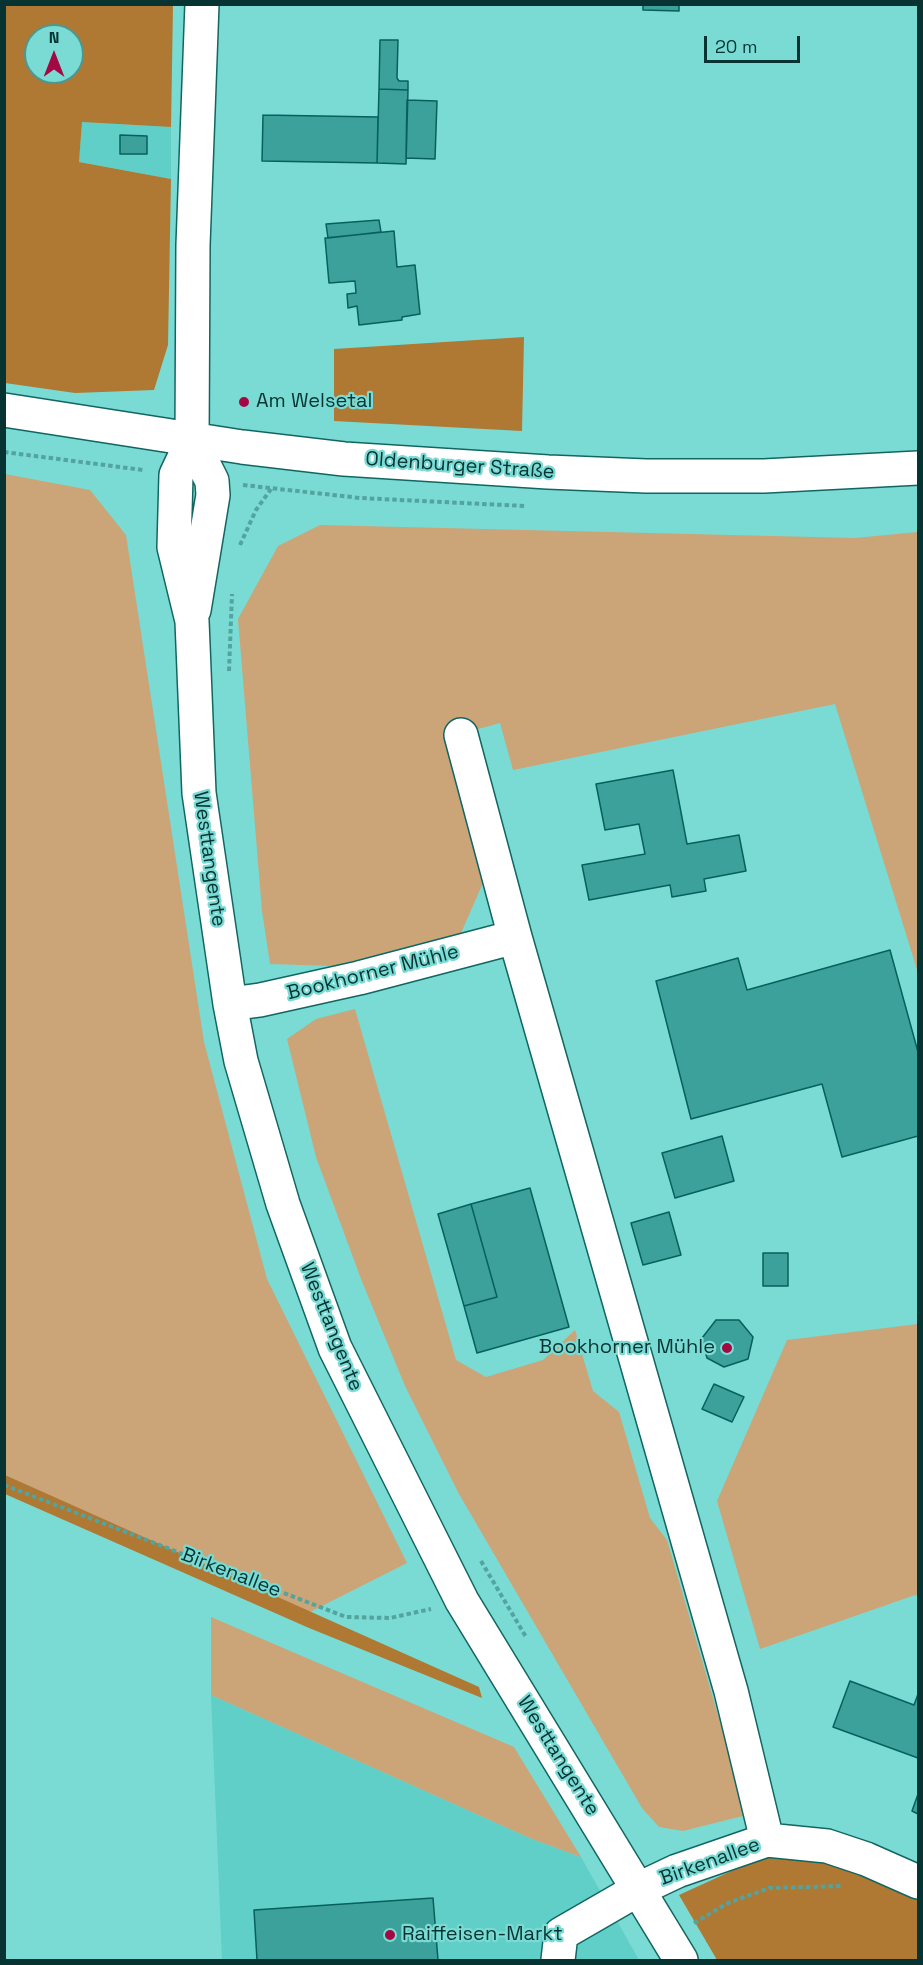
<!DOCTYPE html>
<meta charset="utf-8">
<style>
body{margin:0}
#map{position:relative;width:923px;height:1965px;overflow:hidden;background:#79dbd4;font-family:"Space Grotesk",sans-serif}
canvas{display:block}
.frame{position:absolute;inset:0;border:6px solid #073432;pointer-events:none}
.north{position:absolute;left:24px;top:24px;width:60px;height:60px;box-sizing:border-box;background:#79dbd4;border:2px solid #4b9893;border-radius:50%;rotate:0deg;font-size:16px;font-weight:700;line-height:24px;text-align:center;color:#073432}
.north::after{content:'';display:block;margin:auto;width:21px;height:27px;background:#a30842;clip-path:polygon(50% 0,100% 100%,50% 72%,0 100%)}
.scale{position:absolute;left:704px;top:36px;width:96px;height:27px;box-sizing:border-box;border:3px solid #073432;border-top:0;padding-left:8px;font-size:18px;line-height:21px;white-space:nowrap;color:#073432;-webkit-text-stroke:4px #79dbd4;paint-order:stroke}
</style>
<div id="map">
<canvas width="923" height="1965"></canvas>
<div class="frame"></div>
<div class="north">N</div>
<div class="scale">20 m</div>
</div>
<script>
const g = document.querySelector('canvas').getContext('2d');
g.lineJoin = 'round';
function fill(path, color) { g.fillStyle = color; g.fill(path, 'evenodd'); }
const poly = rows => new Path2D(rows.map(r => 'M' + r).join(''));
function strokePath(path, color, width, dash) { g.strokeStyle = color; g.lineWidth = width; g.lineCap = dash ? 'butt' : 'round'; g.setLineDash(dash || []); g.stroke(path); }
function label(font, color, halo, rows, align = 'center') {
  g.font = font + ' "Space Grotesk",sans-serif'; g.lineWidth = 4.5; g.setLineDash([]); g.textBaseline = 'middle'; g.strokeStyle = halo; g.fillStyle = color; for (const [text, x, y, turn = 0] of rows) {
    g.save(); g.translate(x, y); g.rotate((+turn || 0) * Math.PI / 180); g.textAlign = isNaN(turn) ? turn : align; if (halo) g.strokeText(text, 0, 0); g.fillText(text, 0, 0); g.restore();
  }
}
fill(poly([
 [82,122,171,127,171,179,79,162],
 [211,1695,532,1839,581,1857,639,1960,222,1960]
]), '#60cfc7');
fill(poly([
 [5,474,90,490,126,535,204,1042,267,1279,407,1563,308,1613,5,1475],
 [320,525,855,538,918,532,918,973,835,704,513,770,500,723,445,738,486,876,461,933,334,966,270,964,262,911,238,619,278,546],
 [355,1009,456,1360,486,1377,543,1360,575,1330,593,1391,619,1412,650,1518,667,1540,747,1815,683,1831,659,1827,642,1808,459,1494,405,1386,361,1279,316,1157,287,1039,316,1019],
 [918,1324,918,1594,760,1649,717,1501,787,1340],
 [211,1617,514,1747,581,1857,532,1839,211,1695]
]), '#cba477');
fill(poly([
 [4,5,173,5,171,127,82,122,79,162,171,179,168,345,154,390,75,393,5,383],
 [36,36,72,36,72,72,36,72],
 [524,337,522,431,334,421,334,349],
 [5,1475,479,1687,482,1698,309,1628,5,1494],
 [784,1847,918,1893,918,1960,717,1960,679,1895]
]), '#af7833');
const building = poly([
 [643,4,679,4,679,11,643,10,643,4],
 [380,40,398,40,397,78,399,81,408,81,408,90,379,89,380,40],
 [379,89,408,90,406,164,377,163,379,89],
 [407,100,437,101,435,159,406,158,407,100],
 [263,115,378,117,377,163,262,161,263,115],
 [120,135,147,136,147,154,120,154,120,135],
 [379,220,381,232,328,238,326,224,379,220],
 [394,231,397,267,415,265,420,314,402,317,402,320,359,325,357,306,348,308,347,294,356,293,355,281,329,283,325,238,394,231],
 [673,770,687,844,739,835,746,871,704,879,706,891,672,897,670,885,589,900,582,865,645,854,639,824,605,830,596,784,673,770],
 [890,950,918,1052,918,1136,842,1157,822,1084,691,1119,656,981,738,958,747,990,890,950],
 [722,1136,734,1181,675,1198,662,1153,722,1136],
 [530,1188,569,1327,477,1353,464,1306,497,1297,471,1204,530,1188],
 [471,1204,497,1297,464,1306,438,1214,471,1204],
 [669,1212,681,1255,643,1265,631,1223,669,1212],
 [763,1253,788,1253,788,1286,763,1286,763,1253],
 [716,1320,739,1320,753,1337,748,1359,724,1367,707,1358,702,1338,716,1320],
 [714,1384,744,1397,732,1422,702,1409,714,1384],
 [850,1681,914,1705,918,1694,918,1758,833,1727,850,1681],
 [918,1794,918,1814,912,1811,918,1794],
 [433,1898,438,1960,257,1960,254,1910,433,1898]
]);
fill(building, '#3ba19a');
strokePath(building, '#07605c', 1.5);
const minor = poly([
 [202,4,193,245,192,441,176,475,174,547,192,621,199,793,230,1004,241,1061,283,1204,335,1348,462,1601,681,1960],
 [4,410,242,447,344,459,548,472,646,476,764,476,918,468],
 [192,441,212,481,213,495,194,610],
 [461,735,515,937,731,1691,767,1840],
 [230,1004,260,1000,359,978,515,937],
 [558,1960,561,1934,639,1889,677,1871,767,1840,827,1846,866,1859,918,1882]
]);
strokePath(minor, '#126661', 36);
strokePath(poly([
 [4,452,143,470],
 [243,485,360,498,525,506],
 [240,545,256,510,271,489],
 [229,671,232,594],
 [4,1485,346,1617,390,1618,431,1609],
 [481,1561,526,1637],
 [694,1923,728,1903,769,1888,841,1886]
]), '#53a49e', 4, [4.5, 3]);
strokePath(minor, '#fff', 33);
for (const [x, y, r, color] of [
 [244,402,6,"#a30842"],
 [727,1348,6,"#a30842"],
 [390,1935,6,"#a30842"]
]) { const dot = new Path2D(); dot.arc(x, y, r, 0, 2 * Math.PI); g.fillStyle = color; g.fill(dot); strokePath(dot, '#79dbd4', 2); }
label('20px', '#073432', '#79dbd4', [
 ["Am Welsetal",256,402],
 ["Bookhorner Mühle",715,1348,"right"],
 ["Raiffeisen-Markt",402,1935]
], 'left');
label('20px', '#073432', '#79dbd4', [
 ["Oldenburger Straße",460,466,4],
 ["Westtangente",209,859,82],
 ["Bookhorner Mühle",373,973,-14],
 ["Westtangente",331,1327,68],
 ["Birkenallee",231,1573,21],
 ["Westtangente",558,1756,58],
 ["Birkenallee",710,1862,-20]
]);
</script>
